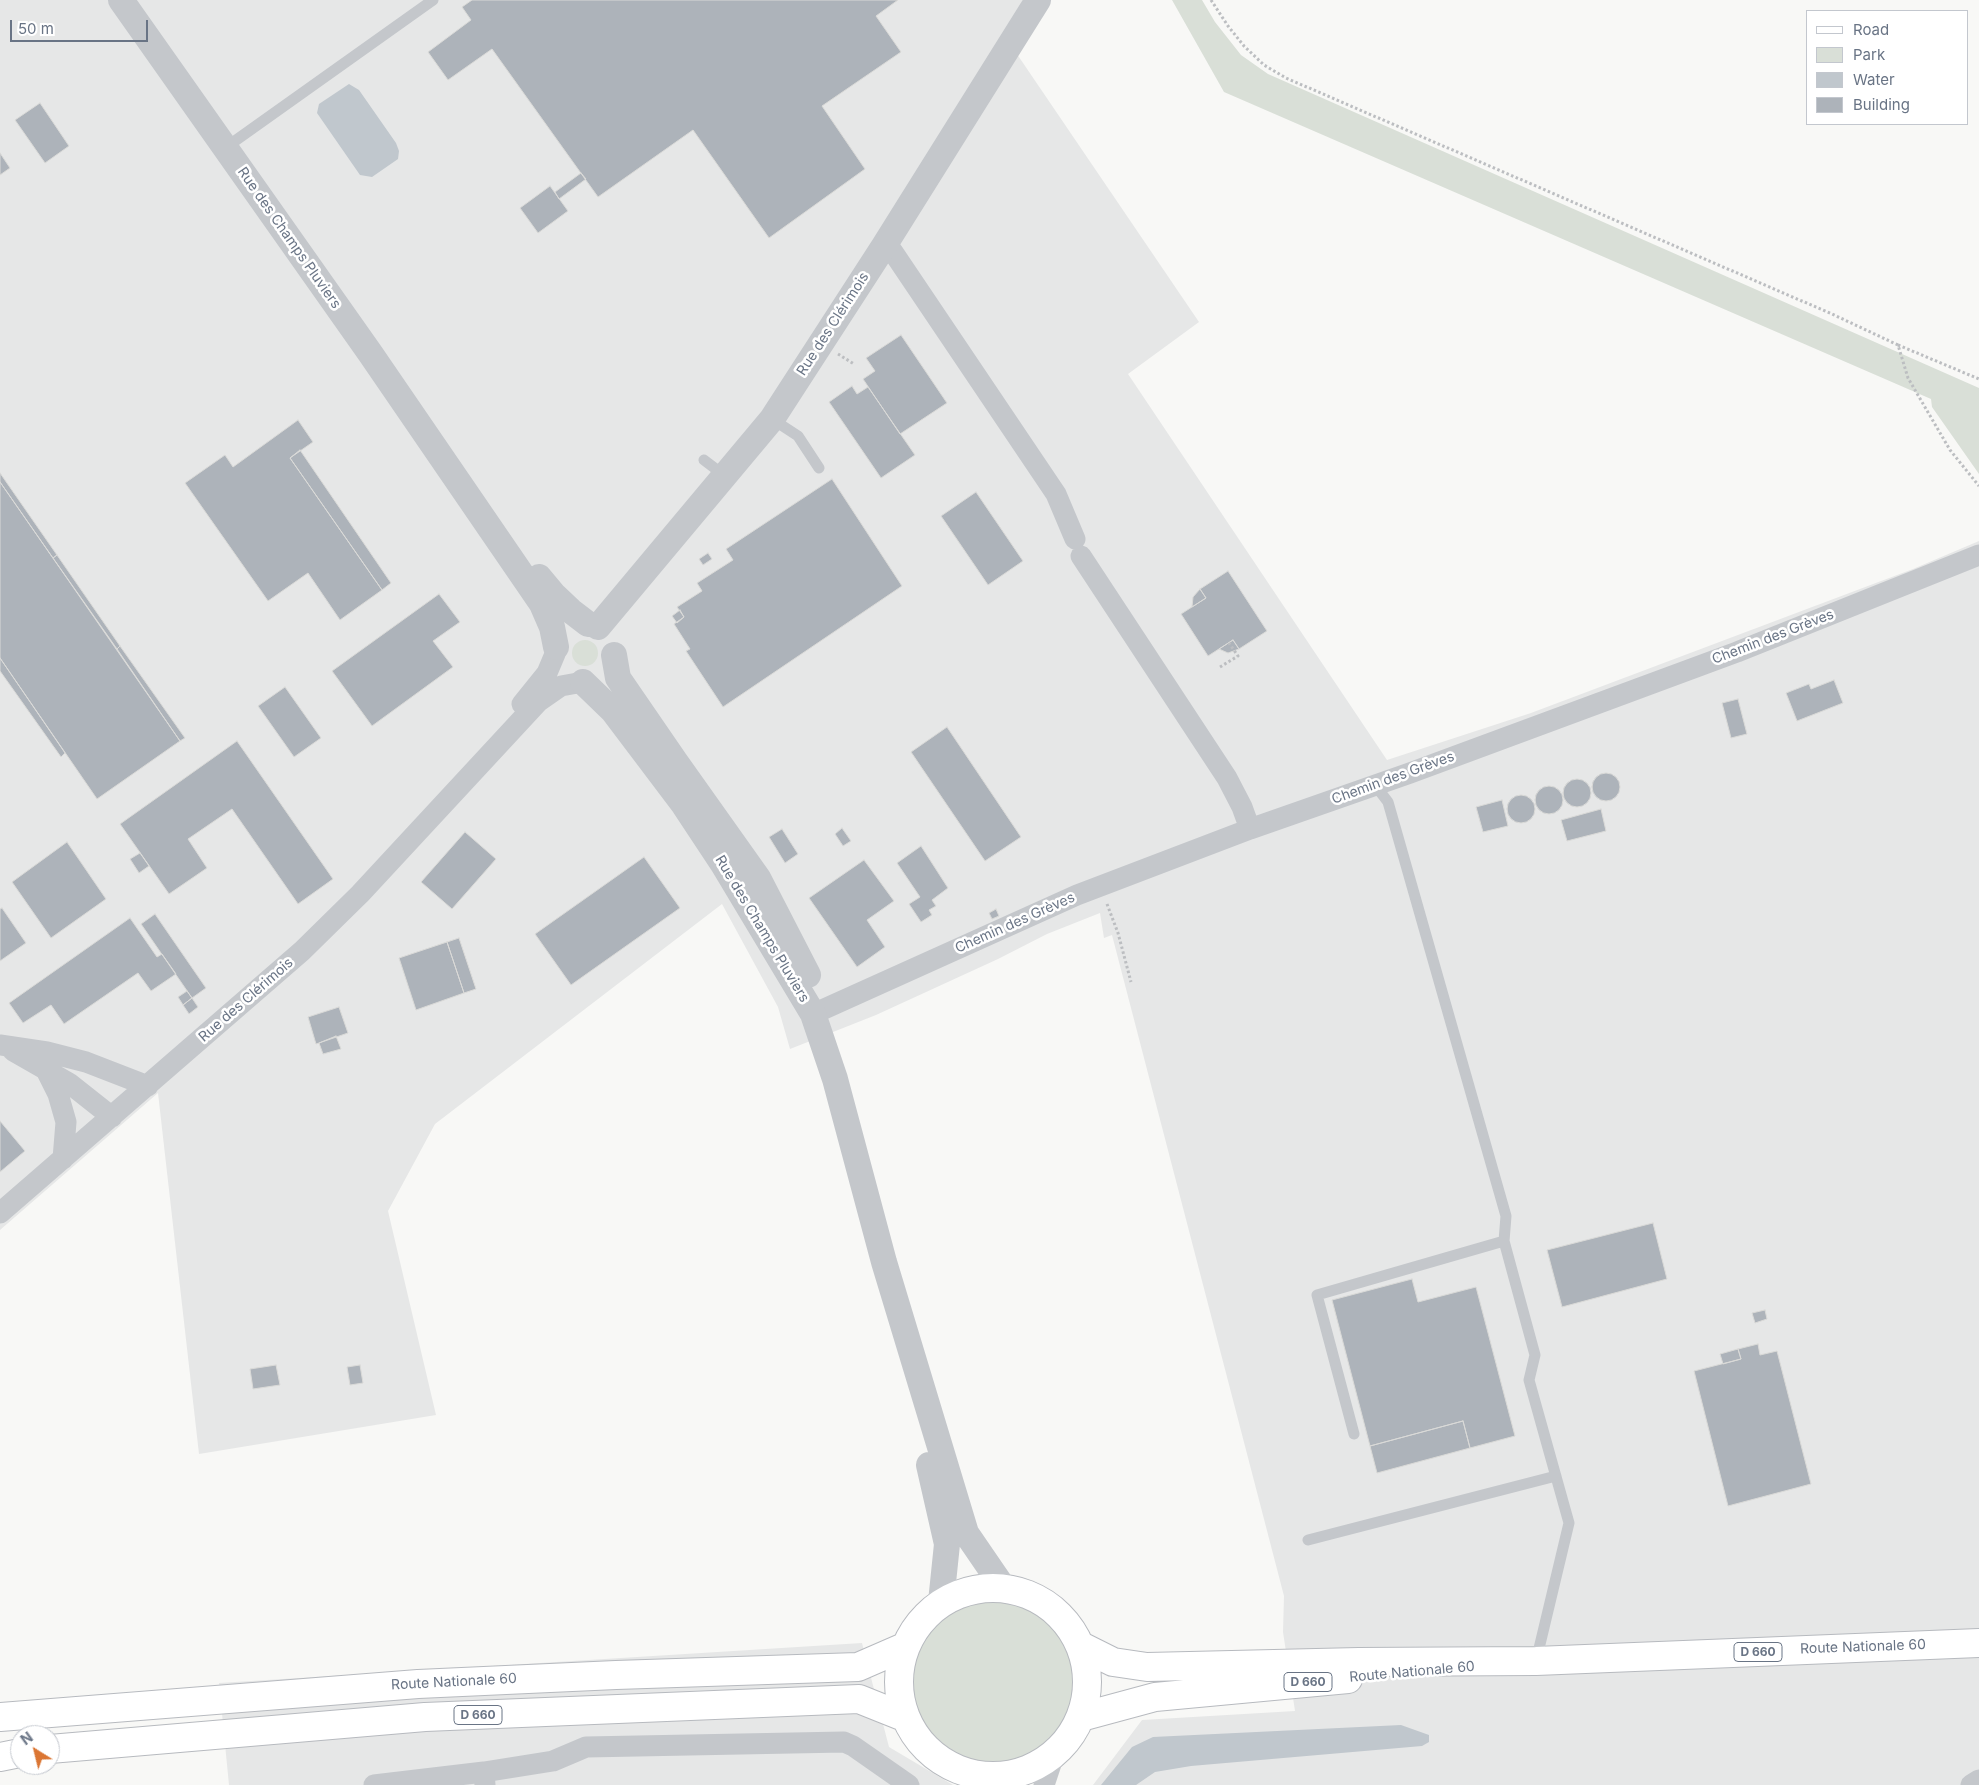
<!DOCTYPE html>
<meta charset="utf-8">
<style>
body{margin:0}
#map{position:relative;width:1979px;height:1785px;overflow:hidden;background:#f8f8f6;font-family:Inter,sans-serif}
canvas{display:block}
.legend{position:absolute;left:1806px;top:10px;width:162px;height:115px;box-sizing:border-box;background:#fff;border:1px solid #c3c7ce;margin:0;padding:6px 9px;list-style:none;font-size:15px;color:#697485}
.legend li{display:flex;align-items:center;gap:10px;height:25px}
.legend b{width:25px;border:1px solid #c3c7ce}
.north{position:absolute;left:10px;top:1725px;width:50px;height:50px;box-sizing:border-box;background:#fff;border:1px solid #c3c7ce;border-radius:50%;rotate:324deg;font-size:14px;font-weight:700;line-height:20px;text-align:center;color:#697485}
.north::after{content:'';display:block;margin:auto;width:18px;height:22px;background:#db7633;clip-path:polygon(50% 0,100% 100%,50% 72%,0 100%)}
.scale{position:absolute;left:10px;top:20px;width:138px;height:22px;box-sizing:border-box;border:2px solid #697485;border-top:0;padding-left:6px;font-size:15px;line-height:18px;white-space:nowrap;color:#697485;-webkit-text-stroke:4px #fff;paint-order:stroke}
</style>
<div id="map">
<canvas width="1979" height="1785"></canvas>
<ul class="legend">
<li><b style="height:6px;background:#fff"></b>Road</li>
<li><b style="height:14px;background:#d9dfd7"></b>Park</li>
<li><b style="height:14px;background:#c0c7cd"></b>Water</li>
<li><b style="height:14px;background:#adb3ba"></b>Building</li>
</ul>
<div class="north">N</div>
<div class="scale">50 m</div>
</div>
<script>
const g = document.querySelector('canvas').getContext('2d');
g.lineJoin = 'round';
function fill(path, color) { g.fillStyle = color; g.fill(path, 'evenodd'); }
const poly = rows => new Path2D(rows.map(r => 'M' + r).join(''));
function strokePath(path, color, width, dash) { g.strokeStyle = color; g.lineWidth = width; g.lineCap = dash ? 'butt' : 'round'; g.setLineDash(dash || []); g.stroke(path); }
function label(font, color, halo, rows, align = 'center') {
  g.font = font + ' Inter,sans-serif'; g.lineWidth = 5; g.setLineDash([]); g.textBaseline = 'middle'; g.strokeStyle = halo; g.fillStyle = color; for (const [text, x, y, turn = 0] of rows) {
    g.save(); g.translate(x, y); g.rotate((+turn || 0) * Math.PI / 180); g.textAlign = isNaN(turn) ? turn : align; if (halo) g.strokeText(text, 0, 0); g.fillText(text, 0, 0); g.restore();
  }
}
fill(poly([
 [0,0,1023,0,1004,35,1199,322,1128,374,1387,760,1531,713,1913,569,1979,541,1979,1785,1093,1785,1142,1720,1295,1711,1283,1632,1284,1596,1112,935,1104,938,1100,913,1047,934,998,959,876,1015,790,1049,778,1007,722,904,435,1124,388,1211,436,1415,199,1454,158,1093,0,1230],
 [862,1643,889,1747,953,1785,229,1785,219,1683]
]), '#e6e7e7');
fill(poly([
 [1172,0,1202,0,1215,22,1241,55,1268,74,1979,388,1979,474,1932,407,1931,399,1224,92],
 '572 653a13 13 0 1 1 26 0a13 13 0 1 1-26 0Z',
 '911 1681a82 82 0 1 1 164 0a82 82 0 1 1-164 0Z'
]), '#d9dfd7');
fill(poly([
 [349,84,359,90,396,143,399,151,398,159,372,177,360,175,317,113,319,104],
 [1401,1725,1429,1735,1429,1742,1422,1746,1191,1766,1155,1772,1136,1785,1101,1785,1132,1747,1153,1737]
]), '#c0c7cd');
const building = poly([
 [472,0,898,0,876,16,901,52,822,106,865,169,769,238,693,130,598,197,492,49,448,80,428,52,471,20,462,7,472,0],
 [40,103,69,146,45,163,15,120,40,103],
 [0,153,10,168,0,175,0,153],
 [581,173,586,179,559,199,555,192,581,173],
 [550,186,568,211,538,233,520,208,550,186],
 [901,335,947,403,900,434,863,379,875,371,866,358,901,335],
 [852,386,857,394,868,387,915,455,881,478,829,402,852,386],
 [298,420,313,442,290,458,382,590,340,620,308,573,268,601,185,483,225,455,233,467,298,420],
 [300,450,391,583,382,590,290,458,300,450],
 [0,473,57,555,53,558,0,482,0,473],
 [832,479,902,586,723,707,686,651,690,649,674,624,684,617,677,607,702,591,697,583,733,560,726,549,832,479],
 [0,482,180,741,97,799,0,658,0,482],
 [976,492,1023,561,988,585,941,516,976,492],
 [708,553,712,559,703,565,699,559,708,553],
 [57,555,120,646,117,649,53,558,57,555],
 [1228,571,1267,631,1239,649,1233,640,1208,656,1181,614,1206,598,1200,589,1228,571],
 [1200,589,1206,598,1192,607,1193,597,1200,589],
 [439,594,460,622,433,641,453,667,372,726,332,671,439,594],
 [680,610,684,617,677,623,672,616,680,610],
 [1233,640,1239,649,1228,653,1219,649,1233,640],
 [120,646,185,738,180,741,117,649,120,646],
 [0,658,65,753,61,757,0,671,0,658],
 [1834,680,1843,703,1797,721,1786,693,1809,684,1811,689,1834,680],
 [285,687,321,738,294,757,258,706,285,687],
 [1738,699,1747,734,1731,738,1722,703,1738,699],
 [947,727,1021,837,985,861,911,752,947,727],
 [237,741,333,879,298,904,232,809,188,839,207,868,169,894,120,824,237,741],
 '1592 787a14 14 0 1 1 28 0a14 14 0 1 1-28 0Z',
 '1563 793a14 14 0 1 1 28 0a14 14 0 1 1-28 0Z',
 '1535 800a14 14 0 1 1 28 0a14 14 0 1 1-28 0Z',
 '1507 809a14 14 0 1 1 28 0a14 14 0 1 1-28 0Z',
 [1502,800,1508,826,1483,832,1476,807,1502,800],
 [1601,809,1606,831,1567,841,1561,820,1601,809],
 [842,828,851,841,843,846,835,834,842,828],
 [782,829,798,854,785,863,769,837,782,829],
 [465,832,496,859,452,909,421,882,465,832],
 [67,842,106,899,51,938,12,882,67,842],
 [921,846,948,888,932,900,936,906,929,910,932,915,921,922,909,904,920,897,897,863,921,846],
 [140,853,149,866,139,873,130,859,140,853],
 [644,857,680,908,571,985,535,934,644,857],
 [864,860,894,901,867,920,885,947,857,967,809,898,864,860],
 [2,908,26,943,0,961,0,909,2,908],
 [996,909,999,916,992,919,989,913,996,909],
 [155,914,206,988,192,998,141,924,155,914],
 [130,918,157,957,162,954,176,974,151,991,138,973,64,1024,51,1005,23,1023,9,1003,130,918],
 [459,938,476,989,464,993,447,942,459,938],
 [447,942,464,993,416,1010,399,958,447,942],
 [187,991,192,998,183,1005,178,997,187,991],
 [192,998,198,1007,189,1014,183,1005,192,998],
 [339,1007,348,1033,316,1044,308,1017,339,1007],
 [336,1036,341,1049,323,1054,319,1043,336,1036],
 [0,1121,25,1151,0,1172,0,1121],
 [1653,1223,1667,1279,1562,1307,1547,1250,1653,1223],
 [1412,1279,1418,1302,1476,1287,1515,1436,1470,1448,1463,1421,1370,1446,1332,1300,1412,1279],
 [1765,1310,1767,1319,1755,1323,1752,1313,1765,1310],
 [1758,1344,1760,1355,1777,1351,1811,1484,1728,1506,1694,1371,1741,1359,1738,1349,1758,1344],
 [1738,1349,1741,1359,1723,1364,1720,1354,1738,1349],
 [276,1365,280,1385,253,1389,250,1369,276,1365],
 [360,1365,363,1383,350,1385,347,1367,360,1365],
 [1463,1421,1470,1448,1377,1473,1370,1446,1463,1421]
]);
fill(building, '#adb3ba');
strokePath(building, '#dadad8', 1);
const primary = poly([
 '899 1682a94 94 0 1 1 188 0a94 94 0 1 1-188 0Z',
 [1081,1646,1113,1662,1147,1667,1359,1662,1536,1661,1979,1643],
 [0,1717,418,1684,616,1675,858,1667,904,1647],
 [1081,1717,1155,1697,1348,1679],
 [50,1749,425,1717,859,1699,904,1717],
 [0,1757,20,1753]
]);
strokePath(primary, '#b7babf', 30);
strokePath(poly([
 [1211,0,1228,26,1244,46,1264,65,1286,78,1832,314,1898,345,1908,378,1950,450,1979,486],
 [1898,345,1979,379],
 [838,354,854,364],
 [1220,667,1238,656,1229,643],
 [1107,904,1118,933,1131,982]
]), '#bcbec1', 3, [2.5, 2.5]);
strokePath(poly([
 [225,148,433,0],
 [772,419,798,436,819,468],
 [704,460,725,476],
 [1375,785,1388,802,1506,1216,1504,1241,1535,1355,1529,1380,1569,1523,1536,1661],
 [1354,1434,1317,1295,1504,1241],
 [1308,1540,1556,1476]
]), '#c4c7cb', 11);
strokePath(poly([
 [884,246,893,252,1056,494,1075,539],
 [1081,556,1227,778,1242,807,1250,829],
 [522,704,547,673,555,654],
 [813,1014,1077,895,1250,829,1410,773,1737,652,1979,555],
 [0,1045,47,1052,86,1062,148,1086],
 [13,1051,69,1083,112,1117],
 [46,1070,58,1094,66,1122,63,1159],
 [0,1213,302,951,360,894,538,702,561,686,583,682],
 [484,1772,553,1761,586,1747,844,1742,853,1746,909,1785],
 [993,1777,1000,1785],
 [374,1785,484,1772,485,1785],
 [1044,1785,1054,1755],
 [1971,1785,1979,1780]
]), '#c4c7cb', 21);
strokePath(poly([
 [121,0,370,353,542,604,552,627,556,647],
 [539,577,554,595,571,611,588,624],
 [598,627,772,419,884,246,1038,0],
 [614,655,618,678,675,761,758,878,808,975],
 [583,682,613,711,684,805,723,864,813,1014,835,1079,884,1262,966,1533,1003,1587],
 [929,1465,947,1544,941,1602]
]), '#c4c7cb', 26);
strokePath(primary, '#fff', 28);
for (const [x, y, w] of [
 [1758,1652,48],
 [1308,1682,48],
 [478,1715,48]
]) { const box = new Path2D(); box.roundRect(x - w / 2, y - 9.5, w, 19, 4); g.fillStyle = '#fff'; g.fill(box); strokePath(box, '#697485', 1); }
label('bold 12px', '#697485', null, [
 ["D 660",1758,1652],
 ["D 660",1308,1682],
 ["D 660",478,1715]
]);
label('14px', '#697485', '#fff', [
 ["Rue des Champs Pluviers",289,238,55],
 ["Rue des Clérimois",833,324,-57],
 ["Chemin des Grèves",1773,637,-21],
 ["Chemin des Grèves",1393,778,-20],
 ["Chemin des Grèves",1015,923,-24],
 ["Rue des Champs Pluviers",762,929,59],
 ["Rue des Clérimois",246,1000,-41],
 ["Route Nationale 60",1863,1647,-2],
 ["Route Nationale 60",1412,1672,-5],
 ["Route Nationale 60",454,1682,-3]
]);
</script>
